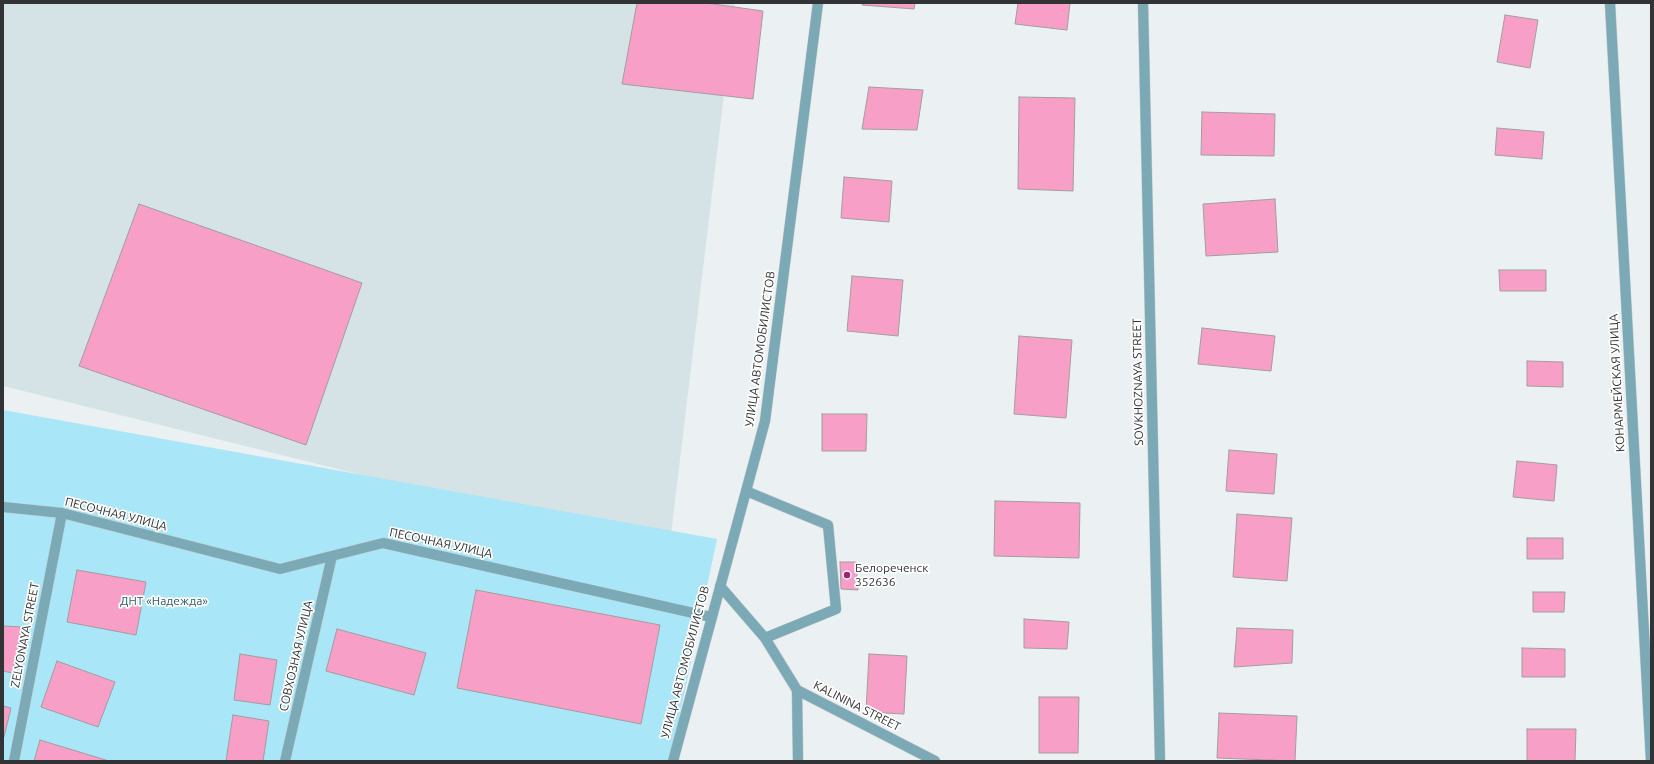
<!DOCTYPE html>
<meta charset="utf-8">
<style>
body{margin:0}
#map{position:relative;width:1654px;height:764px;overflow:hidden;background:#ebf0f2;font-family:Ubuntu,sans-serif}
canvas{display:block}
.frame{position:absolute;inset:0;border:4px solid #313334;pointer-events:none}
</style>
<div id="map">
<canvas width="1654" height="764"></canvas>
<div class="frame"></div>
</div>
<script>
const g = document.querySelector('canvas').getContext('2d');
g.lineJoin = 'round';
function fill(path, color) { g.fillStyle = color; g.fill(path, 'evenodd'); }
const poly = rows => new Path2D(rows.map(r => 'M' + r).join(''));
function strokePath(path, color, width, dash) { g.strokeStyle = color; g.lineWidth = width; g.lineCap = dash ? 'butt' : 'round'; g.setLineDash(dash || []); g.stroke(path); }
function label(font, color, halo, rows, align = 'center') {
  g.font = font + ' Ubuntu,sans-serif'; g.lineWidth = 3.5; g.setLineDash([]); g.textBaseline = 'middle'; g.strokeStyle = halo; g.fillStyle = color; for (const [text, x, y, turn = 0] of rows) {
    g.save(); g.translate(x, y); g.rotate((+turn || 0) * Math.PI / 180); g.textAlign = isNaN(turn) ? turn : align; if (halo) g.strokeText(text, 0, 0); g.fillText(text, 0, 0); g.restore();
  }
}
fill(poly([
 [3,3,735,3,669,551,3,386]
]), '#d5e3e7');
fill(poly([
 [3,410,717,539,670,761,3,761]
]), '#a9e6f7');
const building = poly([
 [637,3,706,3,763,11,753,99,622,84,637,3],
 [863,3,915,3,914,9,862,5,863,3],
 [1018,3,1070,3,1067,30,1015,24,1018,3],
 [1505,15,1538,20,1530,68,1497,62,1505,15],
 [869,87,923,90,917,130,862,129,869,87],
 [1019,97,1075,98,1073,191,1018,189,1019,97],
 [1202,112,1275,114,1274,156,1201,155,1202,112],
 [1497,128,1544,132,1542,159,1495,155,1497,128],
 [844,177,892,181,889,222,841,218,844,177],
 [1275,199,1278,252,1206,256,1203,204,1275,199],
 [139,204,362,283,306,445,79,366,139,204],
 [1499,270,1546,270,1546,291,1500,291,1499,270],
 [852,276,903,280,898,336,847,331,852,276],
 [1202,328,1275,336,1271,371,1198,364,1202,328],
 [1019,336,1072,340,1066,418,1014,414,1019,336],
 [1527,361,1563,362,1563,387,1527,386,1527,361],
 [822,414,867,414,866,451,822,451,822,414],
 [1229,450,1277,454,1274,494,1226,491,1229,450],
 [1517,461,1557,465,1554,501,1513,497,1517,461],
 [995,501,1080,503,1079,558,994,556,995,501],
 [1237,514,1292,518,1287,581,1233,577,1237,514],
 [1527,538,1563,538,1563,559,1527,559,1527,538],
 [840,562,856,562,858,590,841,589,840,562],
 [77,570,146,582,136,635,67,622,77,570],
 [476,590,660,625,641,724,457,688,476,590],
 [1533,592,1565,592,1564,612,1533,612,1533,592],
 [1024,619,1069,622,1067,649,1024,648,1024,619],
 [3,626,23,627,12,673,3,671,3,626],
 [1237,628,1293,630,1292,663,1234,667,1237,628],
 [337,629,426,653,414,695,326,671,337,629],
 [1522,648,1565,649,1565,677,1522,677,1522,648],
 [240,654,277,660,270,705,234,700,240,654],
 [869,654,907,656,904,714,866,712,869,654],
 [57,661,115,682,98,727,41,707,57,661],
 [1039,697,1079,697,1078,753,1039,753,1039,697],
 [3,706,11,708,4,737,3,737,3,706],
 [1219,713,1297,716,1295,761,1217,758,1219,713],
 [233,715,269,721,263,761,226,761,233,715],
 [1527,729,1576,729,1575,761,1527,761,1527,729],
 [40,740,109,761,34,761,40,740]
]);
fill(building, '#f79fc7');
strokePath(building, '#a29d9f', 1);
const minor = poly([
 [1143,3,1160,761],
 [1610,3,1651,761],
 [746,491,828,525,836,609,765,638],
 [3,507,62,513,280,569,383,543,711,617],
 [720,586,765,638,797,690,935,761],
 [797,690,798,761],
 [14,761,62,513],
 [285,761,332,556],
 [673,761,765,421,818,3]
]);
strokePath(minor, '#c6cacc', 11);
strokePath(minor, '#7ca9b6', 10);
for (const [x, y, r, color] of [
 [847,575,4,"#a41f6c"]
]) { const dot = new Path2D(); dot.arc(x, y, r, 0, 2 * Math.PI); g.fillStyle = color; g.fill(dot); strokePath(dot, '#fff', 1.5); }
label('12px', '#313334', '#fff', [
 ["УЛИЦА АВТОМОБИЛИСТОВ",760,349,-82],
 ["SOVKHOZNAYA STREET",1138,382,-91],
 ["КОНАРМЕЙСКАЯ УЛИЦА",1617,383,-93],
 ["ПЕСОЧНАЯ УЛИЦА",116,514,14],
 ["ПЕСОЧНАЯ УЛИЦА",441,543,12],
 ["ZELYONAYA STREET",25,635,-79],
 ["СОВХОЗНАЯ УЛИЦА",296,656,-77],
 ["УЛИЦА АВТОМОБИЛИСТОВ",685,662,-75],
 ["KALININA STREET",857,706,27]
]);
label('12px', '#313334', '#fff', [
 ["Белореченск",855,568],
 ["352636",855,582]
], 'left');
label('12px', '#2b5e6b', '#fff', [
 ["ДНТ «Надежда»",164,601]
]);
</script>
